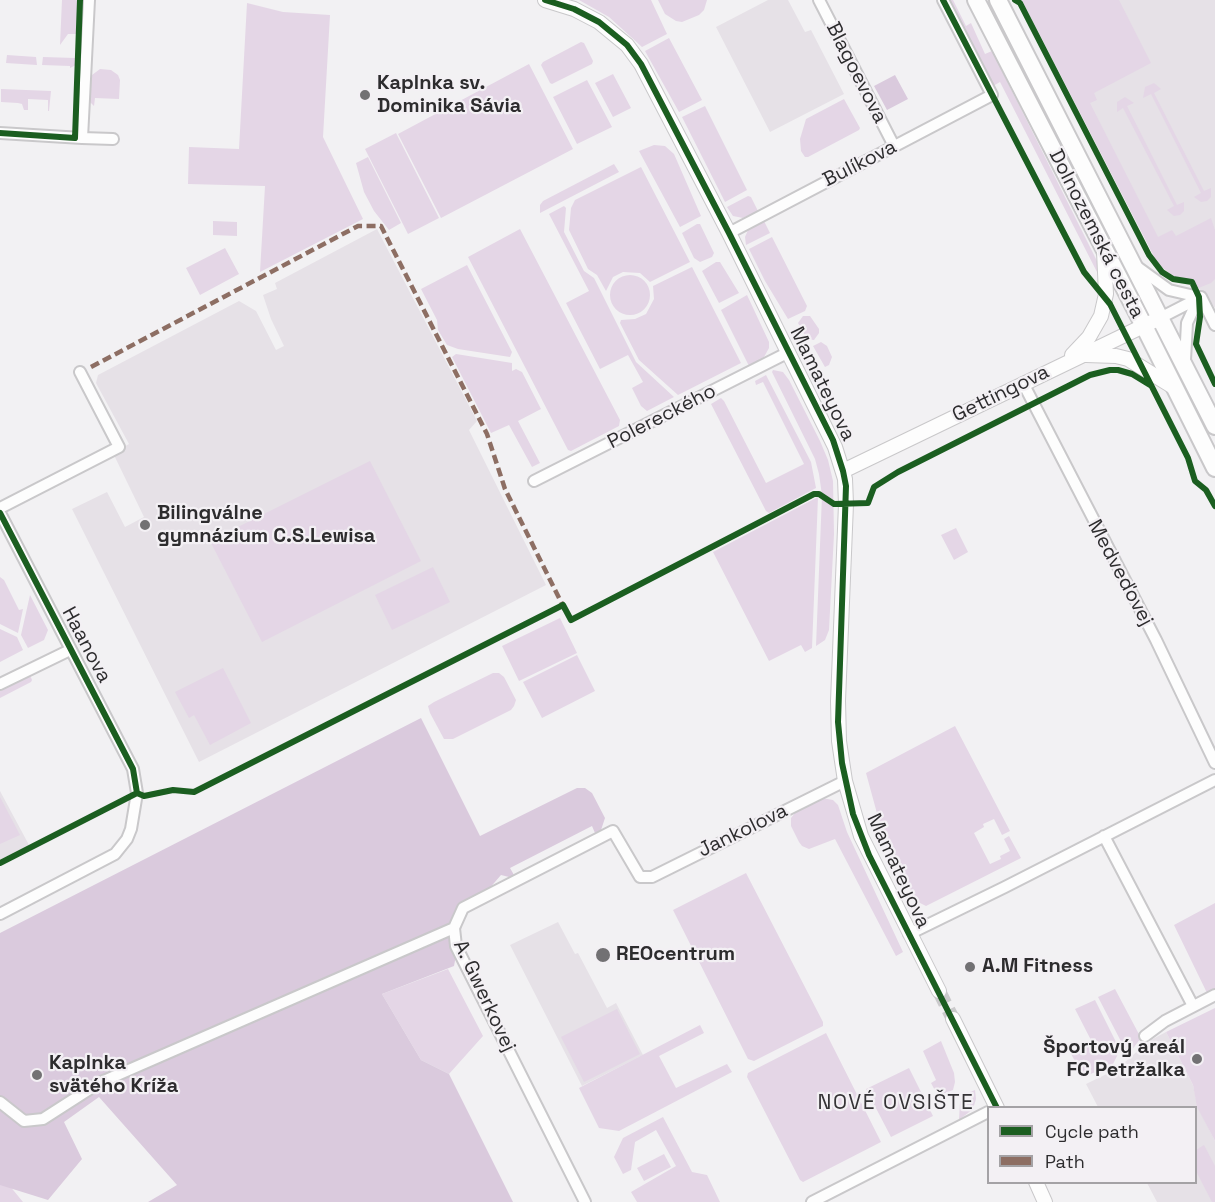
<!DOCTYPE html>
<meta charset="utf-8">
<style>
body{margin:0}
#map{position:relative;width:1215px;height:1202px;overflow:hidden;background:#f2f1f3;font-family:"Space Grotesk",sans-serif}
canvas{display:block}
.legend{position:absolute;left:987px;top:1106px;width:210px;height:78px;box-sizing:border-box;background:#f3f0f4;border:2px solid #a4a2a5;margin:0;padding:8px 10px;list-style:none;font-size:18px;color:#2d2c2e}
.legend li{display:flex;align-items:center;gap:12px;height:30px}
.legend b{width:30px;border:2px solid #a4a2a5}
</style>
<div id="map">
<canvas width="1215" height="1202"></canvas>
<ul class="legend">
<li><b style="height:8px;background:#1b5e20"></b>Cycle path</li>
<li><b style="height:8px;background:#8d6e63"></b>Path</li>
</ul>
</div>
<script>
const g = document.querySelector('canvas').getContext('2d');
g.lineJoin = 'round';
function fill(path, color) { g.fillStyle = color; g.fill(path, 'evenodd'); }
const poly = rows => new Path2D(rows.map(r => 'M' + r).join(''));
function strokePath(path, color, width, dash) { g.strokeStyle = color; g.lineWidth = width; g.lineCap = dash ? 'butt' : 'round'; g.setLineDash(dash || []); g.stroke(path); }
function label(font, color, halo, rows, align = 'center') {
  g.font = font + ' "Space Grotesk",sans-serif'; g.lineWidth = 4.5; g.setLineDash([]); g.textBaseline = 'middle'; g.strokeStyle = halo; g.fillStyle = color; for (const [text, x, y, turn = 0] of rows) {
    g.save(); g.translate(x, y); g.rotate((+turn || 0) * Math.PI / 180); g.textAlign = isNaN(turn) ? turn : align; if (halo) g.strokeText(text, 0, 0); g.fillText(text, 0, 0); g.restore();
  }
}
fill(poly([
 [768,0,788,0,805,32,811,30,844,94,770,132,716,27],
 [1022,0,1215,0,1215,308,1192,280,1173,276,1158,264],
 [377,229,477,421,469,430,546,585,199,762,72,509,107,492,125,527,144,517,113,453,129,444,96,383,98,375,239,301,256,311,276,350,284,346,271,319,263,295,277,289,275,283],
 [0,791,29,845,0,860],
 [558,922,575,954,578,953,607,1008,616,1003,643,1055,582,1086,510,945],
 [1166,1032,1193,1085,1198,1107,1215,1141,1215,1202,1157,1202,1147,1183,1196,1182,1196,1108,1098,1107,1086,1084,1117,1069,1149,1041]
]), '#e6e1e7');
fill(poly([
 [62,0,79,0,77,34,68,34,60,45],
 [579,0,651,0,667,34,642,47,609,17],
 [658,0,707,0,704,10,699,15,682,22,676,21,665,14],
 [949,0,953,0,966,26,971,23,985,54,992,51,1100,267,1102,280,1098,274,1000,82,993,86],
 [1022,0,1119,0,1151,63,1094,93,1097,100,1090,103,1158,237,1172,230,1176,236,1211,218,1215,230,1215,279,1211,283,1196,289,1192,280,1173,276,1158,264],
 [247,3,283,12,330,15,323,137,363,219,260,272,265,186,188,184,189,147,239,149],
 [669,38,702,100,679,112,645,51],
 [581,42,584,43,593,61,592,64,552,84,550,83,541,65,543,62],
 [7,55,36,57,37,65,6,63],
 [43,57,75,58,76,65,70,68,70,66,42,65],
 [529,64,573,149,441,218,398,134],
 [100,69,111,70,118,75,120,80,119,99,95,98,94,106,90,102,91,79,92,75],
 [613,74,631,108,613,117,595,83],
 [587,80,612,127,577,144,553,97],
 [1154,83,1161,89,1154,93,1204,191,1211,188,1211,197,1207,201,1201,202,1194,197,1201,193,1151,94,1143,98,1145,87],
 [1,89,51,91,49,111,48,111,48,100,28,99,28,110,24,110,22,104,18,103,1,102],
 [1125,97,1134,103,1127,106,1177,205,1184,202,1184,211,1180,215,1174,216,1167,210,1174,206,1123,108,1117,112,1117,102],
 [844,99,860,128,859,130,808,157,805,157,801,151,800,139,806,119],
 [705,106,747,190,725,202,682,117],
 [396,133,439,218,408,234,365,149],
 [654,145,665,146,674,154,701,216,680,227,639,151],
 [368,157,401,223,389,230,374,211,364,192,356,163],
 [614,164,619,172,540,213,540,205,543,201],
 [641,167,690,262,650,282,640,273,623,272,613,277,606,291,597,275,588,269,569,230,571,208,575,200],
 [748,196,751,197,758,211,743,218,733,216,727,207],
 [564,206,566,208,564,232,584,271,594,278,636,362,674,397,647,411,641,406,632,388,643,382,628,355,600,369,566,303,589,291,549,214],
 [213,221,237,222,237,236,213,235],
 [764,221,770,233,746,245,745,237,748,230],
 [697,224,700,224,714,253,712,257,700,262,694,258,682,233],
 [520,229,620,420,619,426,571,451,568,450,468,257],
 [772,237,807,306,805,311,788,319,765,281,749,249],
 [225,248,239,274,200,295,186,268],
 [716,262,720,262,739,293,719,303,702,271],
 [467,265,512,352,510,357,458,349,447,345,438,330,437,320,421,289],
 [692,267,741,363,678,395,639,360,620,323,621,320,635,319,646,314,654,299,653,286],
 '610 295a20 20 0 1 1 40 0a20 20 0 1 1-40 0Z',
 [747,295,769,342,769,348,764,357,749,366,721,310],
 [803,316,810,316,819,329,819,333,814,340,807,339,798,323],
 [821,342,827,346,832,357,829,365,825,367,813,346],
 [456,354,512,363,512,371,516,369,522,372,541,409,518,421,540,463,532,467,509,425,491,433,452,357],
 [773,370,783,372,789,380,820,441,828,460,833,481,834,534,829,630,825,640,816,646,822,495,819,474,815,459,772,372],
 [766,375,811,462,816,488,769,513,766,511,711,404,721,398,724,401,766,483,804,464,763,382,756,385,755,381],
 [370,461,421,561,262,642,210,541],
 [818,497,812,648,805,652,801,645,769,661,713,552],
 [956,528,968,552,954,560,941,535],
 [433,567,450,602,392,630,375,595],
 [0,577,4,580,19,610,23,609,18,633,0,624],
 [30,595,48,630,44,640,28,648,21,635],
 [560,618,577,653,519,681,502,646],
 [0,629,17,637,23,650,0,662],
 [577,655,595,691,542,718,523,682],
 [223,668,251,723,210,745,194,715,189,718,175,692],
 [493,673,499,673,504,677,516,700,514,706,511,710,453,739,444,739,430,713,428,706,434,702],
 [30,675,32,680,31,682,0,698,0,690],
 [955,726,1010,831,1002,835,994,819,983,824,984,827,974,833,990,864,1001,859,1000,856,1010,851,1004,839,1009,836,1021,858,926,906,918,902,914,897,896,859,878,817,866,773],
 [0,797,20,835,0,844],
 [822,798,833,800,838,805,847,832,903,952,896,956,835,839,809,849,802,846,799,842,791,826,791,818,795,813],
 [746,873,823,1022,823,1026,754,1061,748,1059,673,910],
 [1215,903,1215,990,1207,993,1174,925],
 [448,969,483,1036,449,1074,421,1060,382,994],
 [1115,989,1141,1038,1131,1051,1127,1053,1098,997],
 [1095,1000,1120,1050,1113,1064,1084,1077,1071,1054,1093,1044,1075,1009],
 [1215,1008,1215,1141,1197,1107,1193,1085,1166,1032],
 [617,1009,640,1054,584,1082,561,1037],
 [700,1025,704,1033,659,1056,676,1088,727,1064,732,1072,619,1131,599,1128,579,1088],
 [826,1033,881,1142,803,1182,800,1180,747,1077,748,1073],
 [941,1041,954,1073,955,1082,953,1090,938,1096,931,1083,936,1080,923,1051],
 [909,1068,933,1116,891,1137,866,1089],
 [975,1090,976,1099,973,1109,959,1120,960,1102,965,1094],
 [663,1117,692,1172,707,1175,720,1202,637,1202,631,1192,676,1166,656,1130,635,1142,631,1170,623,1174,614,1157,623,1138],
 [1204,1145,1215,1166,1215,1202,1212,1202,1196,1171,1196,1150],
 [664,1154,671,1167,644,1181,637,1168],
 [0,1174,23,1202,0,1202]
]), '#e4d6e6');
fill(poly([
 [895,75,908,99,887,110,874,86],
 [421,718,480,836,577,788,585,788,592,793,605,818,601,830,595,833,592,826,510,868,514,875,509,877,501,875,463,919,454,966,382,994,421,1060,449,1074,513,1202,148,1202,177,1185,99,1097,64,1122,82,1159,48,1200,0,1185,0,933]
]), '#dacadd');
strokePath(poly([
 [939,991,953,1019]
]), '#cbcacc', 14, [14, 7]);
const minor = poly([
 [89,0,82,138,113,139],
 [819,0,894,146],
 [0,133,82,138],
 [729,233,992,95,943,0],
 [1136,266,1169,290,1199,297,1187,323,1185,360],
 [1160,318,1201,297,1215,325],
 [1023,383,1156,640,1215,763],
 [534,481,789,352],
 [0,508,119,447,80,372],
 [0,513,133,769,137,793,131,829,127,839,115,854,0,914],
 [0,684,70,650],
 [1104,836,1193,1006],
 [909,934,1005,887,1215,780],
 [1145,1036,1165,1021,1215,995],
 [0,1102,24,1121,43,1119,99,1083,454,928],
 [585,1202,456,946,454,928,463,908,613,831,640,877,652,877,845,781],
 [812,1202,988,1112]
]);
const tertiary = poly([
 [545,0,574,9,599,22,627,45,641,64,729,233,835,447,845,479,846,504,838,701,839,741,845,781,861,836,939,991],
 [1072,355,1089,337,1101,316,1106,294,1104,251],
 [1086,355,1116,356,1128,359,1175,388],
 [843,471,1160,318],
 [953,1019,997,1108],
 [1036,1182,1045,1202]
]);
const primary = poly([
 [976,0,1144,326,1215,468],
 [998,0,1215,426]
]);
strokePath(minor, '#c9c8ca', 14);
strokePath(tertiary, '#c9c8ca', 16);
strokePath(primary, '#c9c8ca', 20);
strokePath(minor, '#fdfdfd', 10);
strokePath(tertiary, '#fdfdfd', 14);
strokePath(primary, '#fdfdfd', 16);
strokePath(poly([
 [91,367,358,226,381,226,487,434,505,489,565,610]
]), '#8d6e63', 4.5, [9, 4.5]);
strokePath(poly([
 [545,0,574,9,599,22,627,45,641,64,729,233,833,440,843,471,846,486,838,722,842,763,853,814,869,855,997,1108],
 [943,0,1084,272,1110,304,1188,458,1195,481,1206,490,1215,506],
 [1015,0,1020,3,1149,255,1162,272,1173,279,1192,282,1199,297,1200,317,1196,344,1215,384],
 [0,133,75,138,80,0],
 [0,513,133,769,137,793],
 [0,863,137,793,144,796,173,790,194,792,563,605,571,620,814,494,819,494,834,504,868,503,874,487,898,472,1090,375,1110,370,1118,370,1132,374,1150,385]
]), '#1b5e20', 6);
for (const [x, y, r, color] of [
 [365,95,6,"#727173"],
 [145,525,6,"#727173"],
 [603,955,8,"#727173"],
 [970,967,6,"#727173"],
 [1197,1059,6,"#727173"],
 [37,1075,6,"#727173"]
]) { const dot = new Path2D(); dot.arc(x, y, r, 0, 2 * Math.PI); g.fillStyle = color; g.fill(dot); strokePath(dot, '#f3f0f4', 2); }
label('20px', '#2d2c2e', '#f3f0f4', [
 ["Blagoevova",856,73,63],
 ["Bulíkova",860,164,-27],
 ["Dolnozemská cesta",1096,234,63],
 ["Mamateyova",822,384,64],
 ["Gettingova",1001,394,-26],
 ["Polereckého",662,417,-27],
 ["Medveďovej",1120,573,62],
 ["Haanova",86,645,62],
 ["Jankolova",743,831,-26],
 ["Mamateyova",898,871,65],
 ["A. Gwerkovej",484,996,65]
]);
label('bold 20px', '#2d2c2e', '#f3f0f4', [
 ["Kaplnka sv.",377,84],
 ["Dominika Sávia",377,107],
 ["Bilingválne",157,514],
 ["gymnázium C.S.Lewisa",157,537],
 ["REOcentrum",616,955],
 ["A.M Fitness",982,967],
 ["Športový areál",1185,1048,"right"],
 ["FC Petržalka",1185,1071,"right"],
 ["Kaplnka",49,1064],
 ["svätého Kríža",49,1087]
], 'left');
g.letterSpacing = '1.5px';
label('21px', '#353336', '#f3f0f4', [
 ["NOVÉ OVSIŠTE",896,1103]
]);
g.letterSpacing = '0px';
</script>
